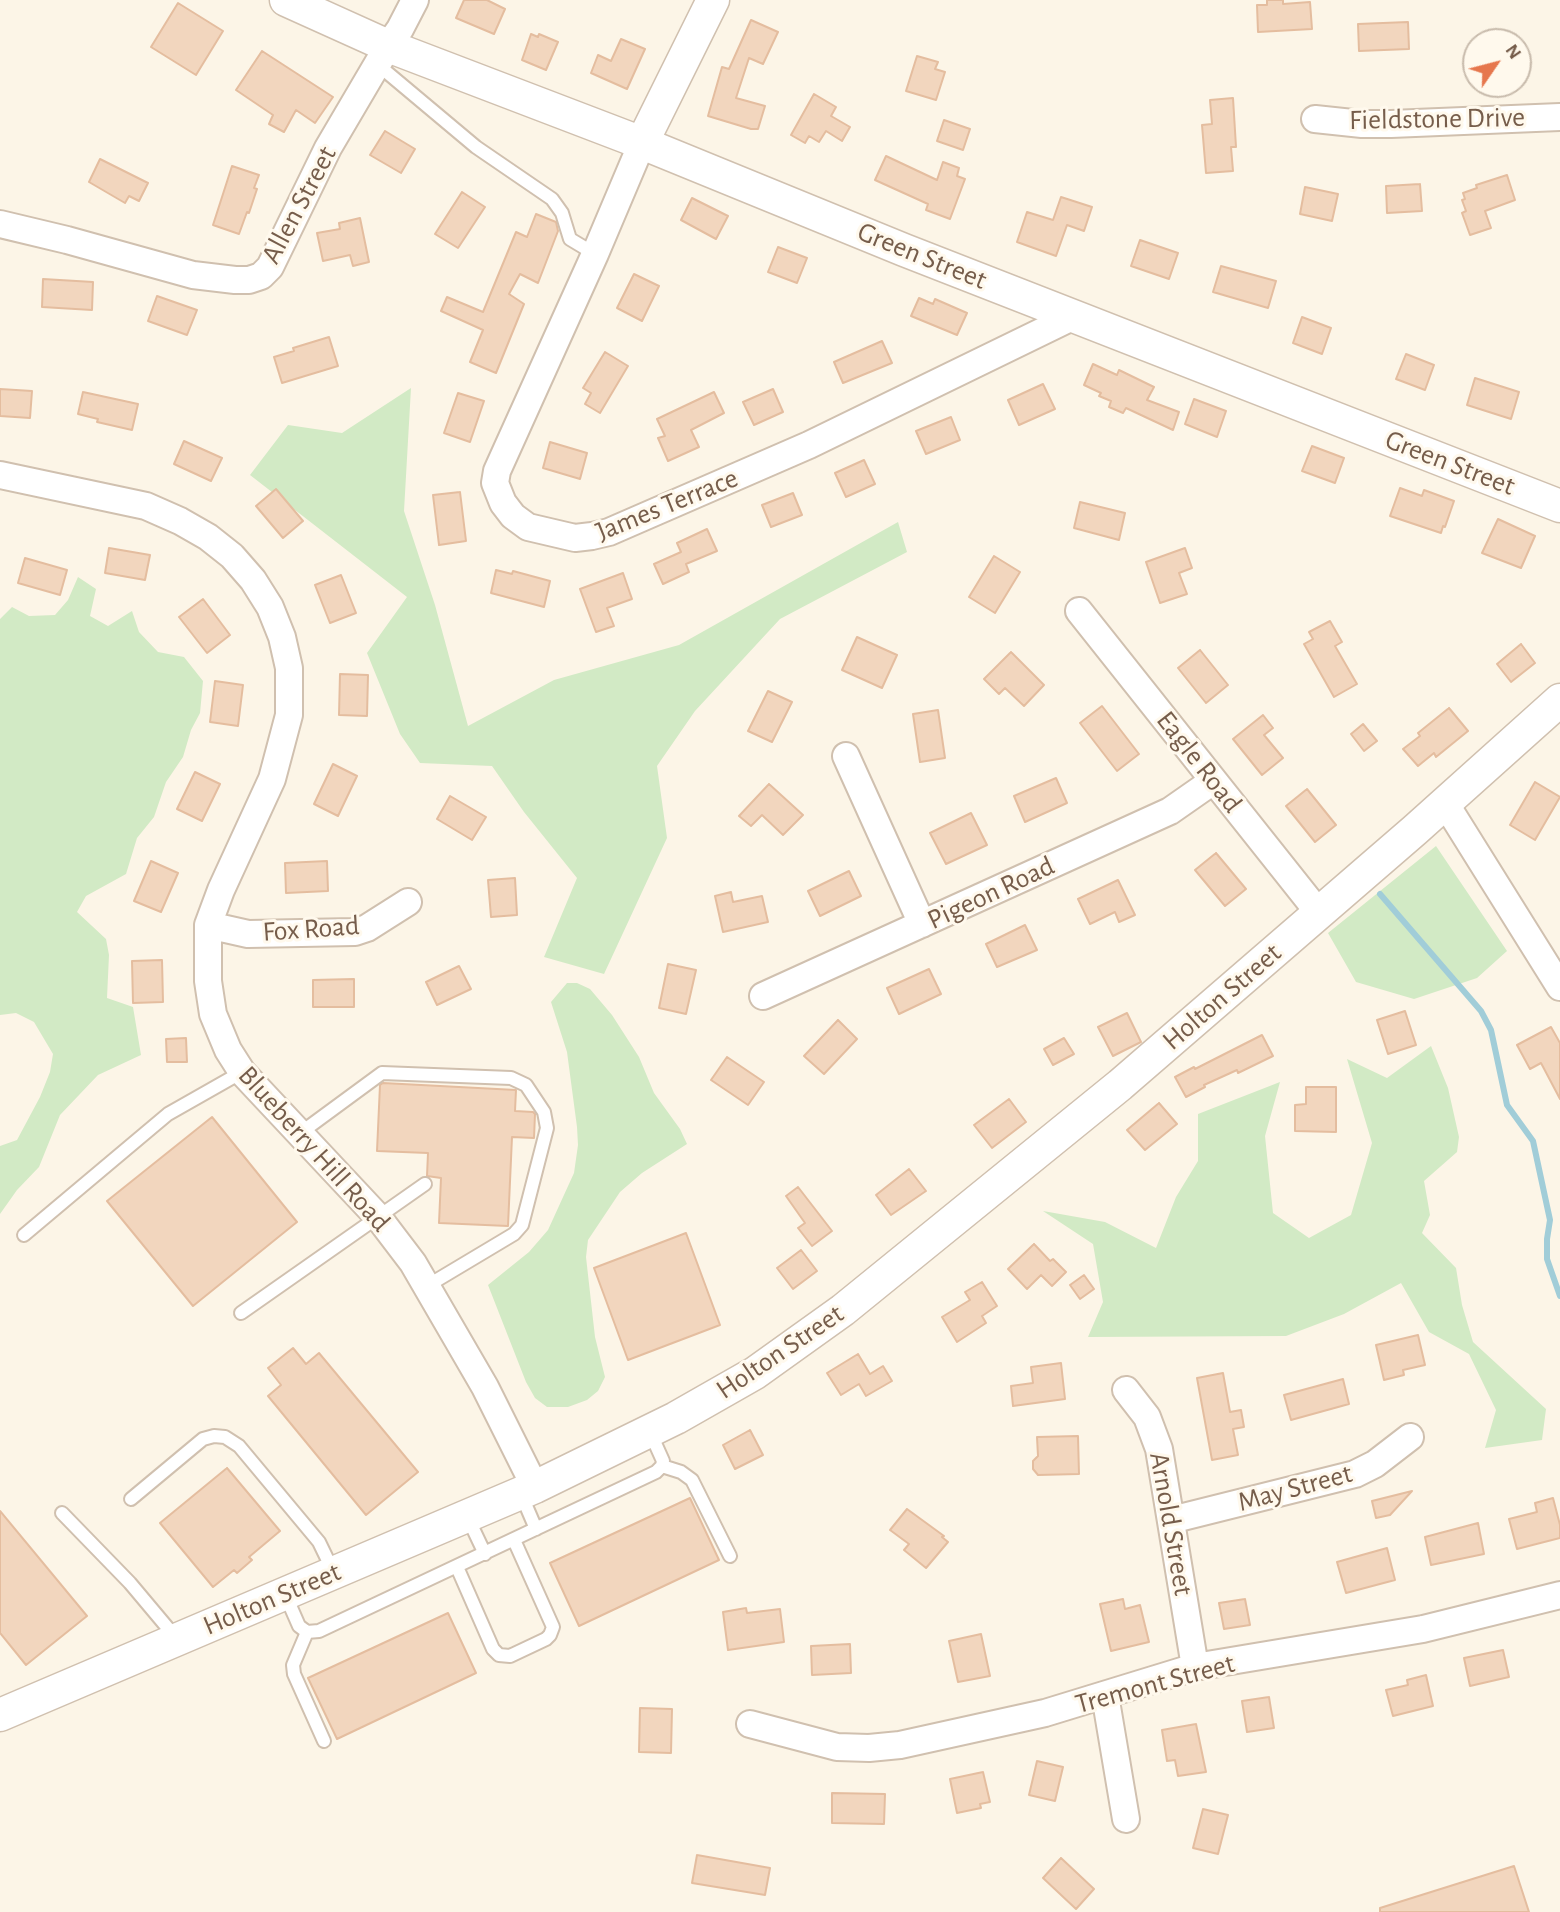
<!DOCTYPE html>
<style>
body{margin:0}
#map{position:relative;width:1560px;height:1912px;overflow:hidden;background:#fcf5e7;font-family:"Alegreya Sans",sans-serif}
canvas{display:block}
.north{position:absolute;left:1462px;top:28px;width:70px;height:70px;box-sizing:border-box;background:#fff9ed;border:2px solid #c8bbac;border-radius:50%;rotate:55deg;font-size:19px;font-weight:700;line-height:28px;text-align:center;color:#765d4b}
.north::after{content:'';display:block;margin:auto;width:24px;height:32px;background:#e6774d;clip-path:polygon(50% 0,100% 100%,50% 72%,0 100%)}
</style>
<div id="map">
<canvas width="1560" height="1912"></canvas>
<div class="north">N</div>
</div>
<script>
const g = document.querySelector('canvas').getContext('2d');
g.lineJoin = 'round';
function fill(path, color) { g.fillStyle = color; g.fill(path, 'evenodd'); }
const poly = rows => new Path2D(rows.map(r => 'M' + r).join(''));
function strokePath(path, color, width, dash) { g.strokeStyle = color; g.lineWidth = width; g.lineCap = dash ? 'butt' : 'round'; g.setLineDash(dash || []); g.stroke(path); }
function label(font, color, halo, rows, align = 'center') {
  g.font = font + ' "Alegreya Sans",sans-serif'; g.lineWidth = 6; g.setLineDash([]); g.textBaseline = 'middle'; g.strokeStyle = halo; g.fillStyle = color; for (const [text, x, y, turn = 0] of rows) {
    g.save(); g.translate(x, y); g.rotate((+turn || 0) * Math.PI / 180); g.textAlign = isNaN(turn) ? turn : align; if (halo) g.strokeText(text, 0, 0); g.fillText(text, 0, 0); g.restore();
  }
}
fill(poly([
 [411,388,404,511,435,605,468,726,554,680,679,645,898,522,907,552,780,619,695,711,657,766,667,838,604,974,544,957,577,878,524,812,492,766,420,763,400,734,367,653,407,597,250,475,288,425,342,433],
 [78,577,96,589,90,616,108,626,132,611,139,632,158,652,184,657,203,681,200,713,191,730,183,757,166,782,154,817,137,838,126,874,86,896,77,912,106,939,109,955,107,998,133,1007,141,1055,98,1075,60,1115,39,1167,17,1190,0,1214,0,1146,17,1140,40,1097,50,1072,53,1054,34,1022,16,1013,0,1015,0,619,12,607,29,616,55,615,68,600],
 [1436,846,1507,951,1477,978,1414,999,1356,982,1328,933],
 [567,983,577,983,590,989,612,1015,639,1057,654,1093,680,1129,687,1144,642,1173,620,1192,588,1240,586,1257,595,1337,605,1377,598,1391,587,1400,568,1407,547,1407,535,1398,526,1382,488,1285,529,1252,548,1230,574,1173,578,1145,577,1127,567,1052,551,1002],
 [1431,1046,1448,1088,1459,1137,1457,1152,1424,1181,1430,1215,1422,1233,1456,1268,1462,1305,1473,1342,1546,1409,1542,1440,1485,1448,1496,1410,1469,1354,1429,1332,1401,1283,1344,1314,1286,1336,1088,1337,1103,1302,1093,1244,1043,1211,1105,1222,1156,1248,1176,1197,1198,1161,1198,1114,1280,1082,1265,1136,1273,1213,1309,1238,1351,1215,1372,1143,1347,1059,1387,1078]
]), '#d2eac5');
strokePath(poly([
 [1380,894,1481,1011,1491,1030,1507,1105,1533,1141,1550,1220,1547,1239,1547,1259,1560,1296]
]), '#a1cdd8', 6);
const building = poly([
 [464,0,487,0,505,9,494,34,456,18,464,0],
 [1267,0,1283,0,1283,4,1310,2,1312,29,1258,32,1257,5,1267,5,1267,0],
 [178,3,223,31,196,75,151,47,178,3],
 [751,20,778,32,763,64,749,58,736,98,765,106,758,129,751,129,708,116,722,67,729,69,751,20],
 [1408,22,1409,49,1359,51,1358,24,1408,22],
 [531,34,538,37,539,34,558,42,546,70,522,60,531,34],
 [621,39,645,49,627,89,591,73,598,55,611,61,621,39],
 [262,51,333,97,315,123,296,110,284,132,269,124,273,115,236,90,262,51],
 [917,56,938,62,935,69,945,72,936,100,906,91,917,56],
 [814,94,836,107,831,116,850,127,842,141,826,131,819,142,809,136,805,143,791,135,814,94],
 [1233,98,1236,147,1231,147,1233,171,1206,173,1202,125,1212,124,1210,100,1233,98],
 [944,120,970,129,963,150,937,141,944,120],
 [385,131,415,149,401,173,370,155,385,131],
 [886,156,937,180,943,162,959,168,957,176,965,179,950,219,926,210,928,204,875,180,886,156],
 [100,159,148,183,139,201,129,196,125,203,89,182,100,159],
 [232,166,259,175,254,188,257,189,249,213,247,212,239,234,213,225,232,166],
 [1507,175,1515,200,1485,211,1491,228,1470,235,1462,213,1466,211,1462,200,1465,199,1463,193,1477,188,1476,185,1507,175],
 [1420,184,1422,211,1387,213,1386,186,1420,184],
 [1305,187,1338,194,1332,221,1300,214,1305,187],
 [462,192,485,207,458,248,435,234,462,192],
 [1061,197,1092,207,1084,231,1067,225,1056,256,1017,242,1027,212,1053,220,1061,197],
 [692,198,728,216,716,239,681,220,692,198],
 [536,214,556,222,558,231,538,283,520,274,509,294,524,304,496,373,470,362,483,330,441,311,447,297,483,312,516,232,527,237,536,214],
 [360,218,369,262,353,266,350,255,323,261,317,233,340,229,339,223,360,218],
 [1140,240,1178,253,1169,279,1131,266,1140,240],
 [778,247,807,258,797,283,768,272,778,247],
 [1221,266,1276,281,1268,308,1213,292,1221,266],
 [634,274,659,286,642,321,617,308,634,274],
 [43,279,93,282,92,310,42,307,43,279],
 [157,296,197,310,187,335,148,321,157,296],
 [919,298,933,304,935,299,967,313,957,335,911,316,919,298],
 [1302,317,1331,328,1322,354,1293,343,1302,317],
 [329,337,338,366,282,383,274,357,294,351,293,348,329,337],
 [882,341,892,363,843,383,834,362,882,341],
 [605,352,628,366,600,413,585,404,591,393,583,388,605,352],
 [1406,354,1434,365,1425,390,1396,379,1406,354],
 [1093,364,1117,375,1119,370,1154,387,1147,400,1179,412,1173,430,1126,408,1123,413,1109,407,1111,401,1099,396,1101,393,1084,385,1093,364],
 [1475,378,1519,392,1511,419,1467,405,1475,378],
 [1043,384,1055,409,1019,425,1008,400,1043,384],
 [0,389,32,391,30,418,0,416,0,389],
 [773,389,783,412,754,425,743,402,773,389],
 [83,392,138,404,132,430,97,422,98,419,78,414,83,392],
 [714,392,724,413,691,430,699,447,668,461,658,438,665,436,657,419,714,392],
 [458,393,484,401,470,442,444,433,458,393],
 [1194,399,1226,411,1217,437,1185,424,1194,399],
 [951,417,960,440,926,454,916,431,951,417],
 [184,441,222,458,211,481,174,464,184,441],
 [550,442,587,453,580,479,543,468,550,442],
 [1312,446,1344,458,1335,483,1302,471,1312,446],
 [864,460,875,484,846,497,835,473,864,460],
 [1400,488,1422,496,1424,490,1454,501,1445,527,1443,526,1441,533,1390,516,1400,488],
 [276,489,303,521,283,538,256,506,276,489],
 [460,492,466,541,439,545,433,495,460,492],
 [793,493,802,515,771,527,762,505,793,493],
 [1080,502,1125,513,1119,540,1074,528,1080,502],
 [1498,519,1535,536,1521,568,1482,553,1498,519],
 [707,529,717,551,686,564,689,572,663,584,654,564,681,552,677,543,707,529],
 [109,548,150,555,145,580,105,573,109,548],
 [1185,548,1192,568,1179,573,1187,594,1160,603,1146,562,1185,548],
 [994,556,1020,572,995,613,969,597,994,556],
 [25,558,67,570,60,595,18,583,25,558],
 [496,570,512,574,513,571,550,581,544,607,491,593,496,570],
 [623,573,632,599,607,608,614,626,596,632,580,589,623,573],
 [341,575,356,613,330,623,315,585,341,575],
 [203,599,230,635,207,653,179,617,203,599],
 [1330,621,1342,642,1335,646,1357,684,1334,697,1304,644,1313,639,1309,632,1330,621],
 [857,637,897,655,882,688,842,670,857,637],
 [1521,644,1535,663,1511,682,1497,664,1521,644],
 [1200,650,1228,685,1206,703,1178,668,1200,650],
 [1011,652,1044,685,1024,706,1005,688,999,694,984,679,1011,652],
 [340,674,368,675,367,716,339,715,340,674],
 [215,681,243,685,238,726,210,722,215,681],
 [768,691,792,702,772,742,748,731,768,691],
 [1102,706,1139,754,1117,771,1080,723,1102,706],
 [1449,708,1468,731,1436,757,1434,753,1418,766,1403,749,1420,736,1418,733,1449,708],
 [938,710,945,758,920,762,913,714,938,710],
 [1263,715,1273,728,1264,735,1283,758,1262,775,1233,739,1263,715],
 [1363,724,1377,741,1364,751,1351,734,1363,724],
 [333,764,357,776,338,816,314,804,333,764],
 [195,772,220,784,202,821,177,809,195,772],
 [1056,778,1067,803,1025,822,1014,796,1056,778],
 [1535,782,1560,797,1535,840,1510,825,1535,782],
 [769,784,803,815,783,835,762,815,751,826,739,816,769,784],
 [1307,789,1336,825,1315,842,1286,806,1307,789],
 [450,796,486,817,472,840,437,819,450,796],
 [971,813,987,845,946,864,930,833,971,813],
 [1216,853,1246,889,1225,906,1195,870,1216,853],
 [151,861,178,873,161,912,134,901,151,861],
 [327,861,328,891,286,893,285,863,327,861],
 [849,871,861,896,820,916,808,891,849,871],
 [515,878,517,915,491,917,488,880,515,878],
 [1118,880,1135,915,1119,922,1115,912,1090,924,1078,899,1118,880],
 [731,892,733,902,762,896,768,922,723,932,715,896,731,892],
 [1025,925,1037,950,997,967,986,944,1025,925],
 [162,960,163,1002,133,1003,132,961,162,960],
 [668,964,696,970,686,1014,659,1008,668,964],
 [459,966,471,989,437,1005,426,982,459,966],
 [929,969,941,994,899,1014,887,988,929,969],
 [354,979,354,1007,313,1007,313,980,354,979],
 [1405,1011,1416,1045,1388,1054,1377,1020,1405,1011],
 [1127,1013,1141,1042,1113,1056,1098,1027,1127,1013],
 [838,1020,857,1039,824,1074,804,1056,838,1020],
 [1551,1027,1560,1043,1560,1099,1541,1063,1530,1069,1517,1045,1551,1027],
 [1262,1035,1273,1056,1238,1073,1237,1070,1204,1085,1205,1087,1186,1097,1175,1077,1194,1067,1195,1069,1262,1035],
 [186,1038,187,1062,167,1062,166,1039,186,1038],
 [1064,1038,1074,1054,1053,1065,1044,1049,1064,1038],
 [727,1057,764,1082,748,1105,711,1080,727,1057],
 [383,1083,516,1090,515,1111,533,1112,535,1114,534,1138,512,1137,508,1226,439,1223,441,1178,427,1176,428,1153,377,1151,380,1085,383,1083],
 [1306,1087,1336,1087,1336,1132,1295,1131,1295,1105,1306,1104,1306,1087],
 [1009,1099,1026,1122,992,1148,974,1125,1009,1099],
 [1159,1103,1177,1124,1145,1150,1127,1130,1159,1103],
 [212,1117,297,1222,193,1306,107,1201,212,1117],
 [909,1169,926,1191,891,1215,876,1195,909,1169],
 [798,1187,832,1231,812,1246,798,1228,805,1223,786,1196,798,1187],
 [686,1233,720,1325,628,1360,594,1268,686,1233],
 [1034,1244,1050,1261,1053,1259,1066,1272,1052,1286,1041,1275,1027,1289,1008,1269,1034,1244],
 [801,1250,817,1271,793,1289,777,1268,801,1250],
 [1084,1275,1094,1289,1080,1299,1070,1285,1084,1275],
 [982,1282,997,1306,982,1316,986,1323,957,1342,942,1317,970,1300,965,1292,982,1282],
 [1418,1335,1425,1365,1403,1370,1404,1375,1384,1380,1376,1345,1418,1335],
 [293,1348,306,1364,319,1353,418,1472,366,1515,268,1396,281,1385,268,1368,293,1348],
 [858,1354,870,1374,883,1366,892,1381,866,1396,859,1384,841,1395,827,1373,858,1354],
 [1061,1363,1065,1399,1013,1406,1011,1386,1033,1383,1031,1367,1061,1363],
 [1223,1373,1230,1412,1241,1410,1244,1427,1233,1429,1238,1455,1212,1460,1197,1378,1223,1373],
 [1343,1379,1349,1404,1291,1420,1284,1395,1343,1379],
 [750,1430,763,1455,735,1469,723,1445,750,1430],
 [1078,1436,1079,1474,1038,1475,1033,1469,1033,1461,1038,1456,1037,1437,1078,1436],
 [227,1468,280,1531,249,1557,252,1560,237,1573,234,1570,213,1587,160,1523,227,1468],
 [1412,1491,1390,1515,1376,1518,1372,1501,1412,1491],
 [690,1498,719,1560,579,1626,550,1563,690,1498],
 [1553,1498,1560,1525,1560,1538,1517,1549,1509,1519,1537,1512,1535,1503,1553,1498],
 [907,1509,944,1536,942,1537,948,1542,926,1568,904,1550,909,1544,890,1530,907,1509],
 [0,1511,87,1616,26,1665,0,1633,0,1511],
 [1478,1523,1484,1554,1431,1565,1425,1537,1478,1523],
 [1387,1548,1395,1580,1346,1593,1337,1562,1387,1548],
 [1123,1599,1125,1609,1140,1605,1149,1642,1111,1651,1100,1604,1123,1599],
 [1245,1599,1250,1625,1224,1629,1219,1603,1245,1599],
 [746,1608,747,1613,780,1609,784,1642,728,1650,723,1612,746,1608],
 [448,1613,476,1673,337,1739,308,1678,448,1613],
 [981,1634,990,1676,958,1682,949,1641,981,1634],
 [850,1644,851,1673,812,1675,811,1646,850,1644],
 [1503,1650,1509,1677,1470,1686,1464,1658,1503,1650],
 [1426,1675,1433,1706,1393,1716,1386,1690,1408,1685,1407,1680,1426,1675],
 [1269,1697,1274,1728,1247,1732,1242,1701,1269,1697],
 [640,1708,672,1709,671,1753,639,1752,640,1708],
 [1196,1724,1206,1772,1178,1776,1175,1760,1167,1761,1162,1730,1196,1724],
 [1037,1761,1063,1767,1055,1801,1029,1795,1037,1761],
 [983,1772,990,1802,980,1804,981,1808,957,1813,950,1779,983,1772],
 [832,1793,885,1794,884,1824,832,1823,832,1793],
 [1203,1809,1228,1815,1218,1854,1193,1848,1203,1809],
 [697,1855,770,1868,765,1895,692,1883,697,1855],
 [1061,1858,1094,1889,1076,1909,1043,1878,1061,1858],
 [1514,1866,1529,1912,1380,1912,1380,1908,1514,1866]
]);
fill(building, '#f2d6be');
strokePath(building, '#e4bd9f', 2);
const service = poly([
 [377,64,476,147,552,199,562,213,570,239,595,254],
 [299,1134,382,1073,511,1078,526,1085,544,1112,547,1128,522,1225,514,1234,427,1286],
 [24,1235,168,1114,242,1072],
 [241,1313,425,1184],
 [662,1466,681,1472,692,1480,730,1556],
 [521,1494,536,1529],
 [131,1499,203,1439,214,1436,225,1437,239,1446,319,1542,334,1573],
 [62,1513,130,1583,177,1639],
 [467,1516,485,1554],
 [457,1567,493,1649,499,1655,510,1656,546,1639,550,1635,553,1627,514,1540],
 [285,1594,299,1626,307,1632,319,1631,656,1472,662,1466,663,1461,650,1432],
 [307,1632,293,1665,294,1674,324,1741]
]);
const minor = poly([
 [1315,119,1362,124,1391,124,1560,117],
 [642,143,595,254,497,471,495,483,503,503,513,516,528,527,575,538,592,536,609,532,809,445,1074,316],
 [0,224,67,240,193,275,235,280,249,280,261,276,270,267,328,148,388,46,400,29,415,0],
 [0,475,146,506,180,521,208,537,232,556,253,580,270,607,282,637,289,668,289,715,272,779,221,890,208,925,208,981,213,1014,228,1050,242,1072,378,1217,413,1263,485,1387,535,1487],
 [1079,611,1319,913],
 [846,756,922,924],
 [1445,803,1560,987],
 [208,925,248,934,355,932,367,928,408,902],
 [763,996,1170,811,1213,781],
 [1126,1390,1147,1417,1159,1449,1195,1667],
 [1171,1520,1355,1474,1375,1464,1410,1437],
 [1105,1695,1126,1819],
 [750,1724,837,1747,869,1748,900,1745,1045,1713,1195,1667,1423,1629,1560,1595]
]);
const tertiary = poly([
 [286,0,388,46,642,143,904,250,1560,506],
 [642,143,713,0],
 [0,1715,535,1487,676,1418,755,1373,843,1310,1120,1085,1415,830,1560,700]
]);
strokePath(service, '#d0c0af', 16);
strokePath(minor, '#d0c0af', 30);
strokePath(tertiary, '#d0c0af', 35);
strokePath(service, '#fff', 12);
strokePath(minor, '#fff', 26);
strokePath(tertiary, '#fff', 32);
label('28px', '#765d4b', '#fff9ed', [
 ["Fieldstone Drive",1437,119,-1],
 ["Allen Street",299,205,-62],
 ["Green Street",922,256,22],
 ["Green Street",1450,463,21],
 ["James Terrace",667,505,-22],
 ["Eagle Road",1199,762,52],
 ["Pigeon Road",991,893,-25],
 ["Fox Road",311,929,-4],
 ["Holton Street",1222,997,-41],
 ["Blueberry Hill Road",314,1149,48],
 ["Holton Street",780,1352,-34],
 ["May Street",1295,1488,-15],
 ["Arnold Street",1171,1524,80],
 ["Holton Street",272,1599,-23],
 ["Tremont Street",1155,1684,-15]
]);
</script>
